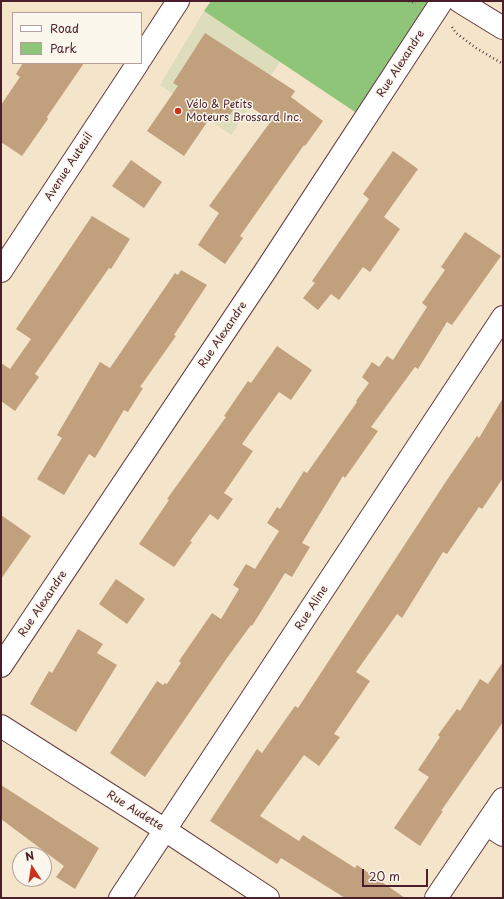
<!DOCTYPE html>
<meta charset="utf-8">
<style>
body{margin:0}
#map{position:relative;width:504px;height:899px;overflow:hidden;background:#f4e4ca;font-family:"Playpen Sans",sans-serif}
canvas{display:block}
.frame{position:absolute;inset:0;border:2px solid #4a1f2b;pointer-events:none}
.legend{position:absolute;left:12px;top:12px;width:130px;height:52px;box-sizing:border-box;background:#fbf7ec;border:1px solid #b4a19f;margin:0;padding:5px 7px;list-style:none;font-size:12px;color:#4a1f2b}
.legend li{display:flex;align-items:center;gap:8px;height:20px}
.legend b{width:20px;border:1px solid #b4a19f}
.north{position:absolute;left:12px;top:847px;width:40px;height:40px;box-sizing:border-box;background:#fbf7ec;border:1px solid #b4a19f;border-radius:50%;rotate:348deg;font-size:11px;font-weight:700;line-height:16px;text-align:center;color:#4a1f2b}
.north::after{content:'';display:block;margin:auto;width:14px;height:18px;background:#c8321e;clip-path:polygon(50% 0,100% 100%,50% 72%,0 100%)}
.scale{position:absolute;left:362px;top:869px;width:66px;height:18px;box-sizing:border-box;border:2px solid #4a1f2b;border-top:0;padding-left:5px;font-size:12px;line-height:14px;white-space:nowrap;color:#4a1f2b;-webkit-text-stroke:3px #fbf7ec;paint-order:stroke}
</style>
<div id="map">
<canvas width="504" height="899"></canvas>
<div class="frame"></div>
<ul class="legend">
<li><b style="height:5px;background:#fff"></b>Road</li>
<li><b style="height:11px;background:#8ec578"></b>Park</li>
</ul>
<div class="north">N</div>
<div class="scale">20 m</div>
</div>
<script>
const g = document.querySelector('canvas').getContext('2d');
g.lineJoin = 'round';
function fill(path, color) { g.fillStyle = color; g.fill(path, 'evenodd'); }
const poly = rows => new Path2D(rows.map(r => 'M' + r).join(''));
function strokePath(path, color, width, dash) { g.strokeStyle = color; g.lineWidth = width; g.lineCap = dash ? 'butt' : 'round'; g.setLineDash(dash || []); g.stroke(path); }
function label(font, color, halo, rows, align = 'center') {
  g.font = font + ' "Playpen Sans",sans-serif'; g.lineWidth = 3; g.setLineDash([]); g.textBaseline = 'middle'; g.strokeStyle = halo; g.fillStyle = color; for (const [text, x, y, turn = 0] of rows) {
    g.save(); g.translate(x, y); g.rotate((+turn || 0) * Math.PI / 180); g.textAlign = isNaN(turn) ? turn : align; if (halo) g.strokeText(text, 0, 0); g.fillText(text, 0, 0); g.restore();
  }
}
fill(poly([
 [204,11,282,59,231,135,160,85]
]), '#deddbb');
fill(poly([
 [211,1,432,1,358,114,204,11]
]), '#8ec578');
fill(poly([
 [205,33,295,91,291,97,323,121,305,146,304,145,240,236,243,238,225,264,198,245,219,213,209,206,271,121,240,99,226,121,214,112,184,156,147,131,178,86,173,83],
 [23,63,84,63,47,117,48,119,22,156,1,142,1,105,20,77,16,74],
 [393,151,418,169,384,217,400,229,370,272,363,267,339,300,331,294,318,310,303,298,315,283,312,281,369,199,363,194],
 [131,160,162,182,144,208,112,186],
 [92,216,130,239,111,269,109,268,35,374,39,377,15,411,1,401,1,363,10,369,31,339,16,329],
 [465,232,501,256,452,325,447,322,418,369,415,367,371,427,378,431,345,478,343,476,302,543,310,547,292,577,285,573,252,626,251,625,227,658,145,777,110,753,157,681,163,685,165,683,167,684,181,663,179,661,212,613,221,619,239,589,233,585,246,564,255,569,279,531,267,523,277,507,280,509,304,471,307,473,357,402,356,401,369,383,362,377,372,362,379,367,387,356,393,360,427,307,422,303,445,270,441,267],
 [181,270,207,285,174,335,176,336,140,387,143,388,128,412,124,410,95,458,89,454,64,495,37,479,62,438,57,435,100,362,110,368,175,273,178,275],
 [277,346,312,370,291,400,279,392,242,444,253,451,224,493,233,499,218,520,210,514,190,541,192,542,174,567,139,544,169,500,167,499,226,417,224,416,248,381,251,383],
 [503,398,503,478,482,509,479,507,447,554,443,552,402,618,397,614,356,672,370,681,334,734,340,737,319,766,304,755,260,816,299,841,303,835,355,868,357,865,405,898,345,898,281,858,277,864,210,821,257,749,262,753,295,706,298,708,445,483,477,436,479,438],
 [1,515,31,536,1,579],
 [116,579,145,599,127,624,99,604],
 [78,629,103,644,97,653,117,665,76,732,30,704,49,671,52,673],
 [503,662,503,722,441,811,443,811,420,846,394,828,429,777,418,770,440,737,438,735,457,709,460,711,480,679,488,684],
 [1,785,99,848,75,889,56,877,64,866,1,819]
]), '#c1a07d');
const minor = poly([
 [459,1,503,28],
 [141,58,178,1],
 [1,271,138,63],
 [1,666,264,273,442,1],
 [1,726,165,830,268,898],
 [486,824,503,835],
 [120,898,503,317],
 [436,898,503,799]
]);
strokePath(minor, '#643d43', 24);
strokePath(poly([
 [408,1,416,3],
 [452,27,456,33,476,48,503,64]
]), '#643d43', 2.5, [1, 3]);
strokePath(minor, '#fff', 22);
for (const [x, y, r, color] of [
 [178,111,4,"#c8321e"]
]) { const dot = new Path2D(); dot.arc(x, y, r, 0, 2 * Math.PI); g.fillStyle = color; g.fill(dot); strokePath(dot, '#fbf7ec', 1.5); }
label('11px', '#4a1f2b', '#fbf7ec', [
 ["Rue Alexandre",401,64,-57],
 ["Avenue Auteuil",69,167,-57],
 ["Rue Alexandre",223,335,-56],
 ["Rue Alexandre",43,604,-56],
 ["Rue Aline",312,608,-57],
 ["Rue Audette",135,811,32]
]);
label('11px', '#4a1f2b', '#fbf7ec', [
 ["Vélo & Petits",186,105],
 ["Moteurs Brossard Inc.",186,118]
], 'left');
</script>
